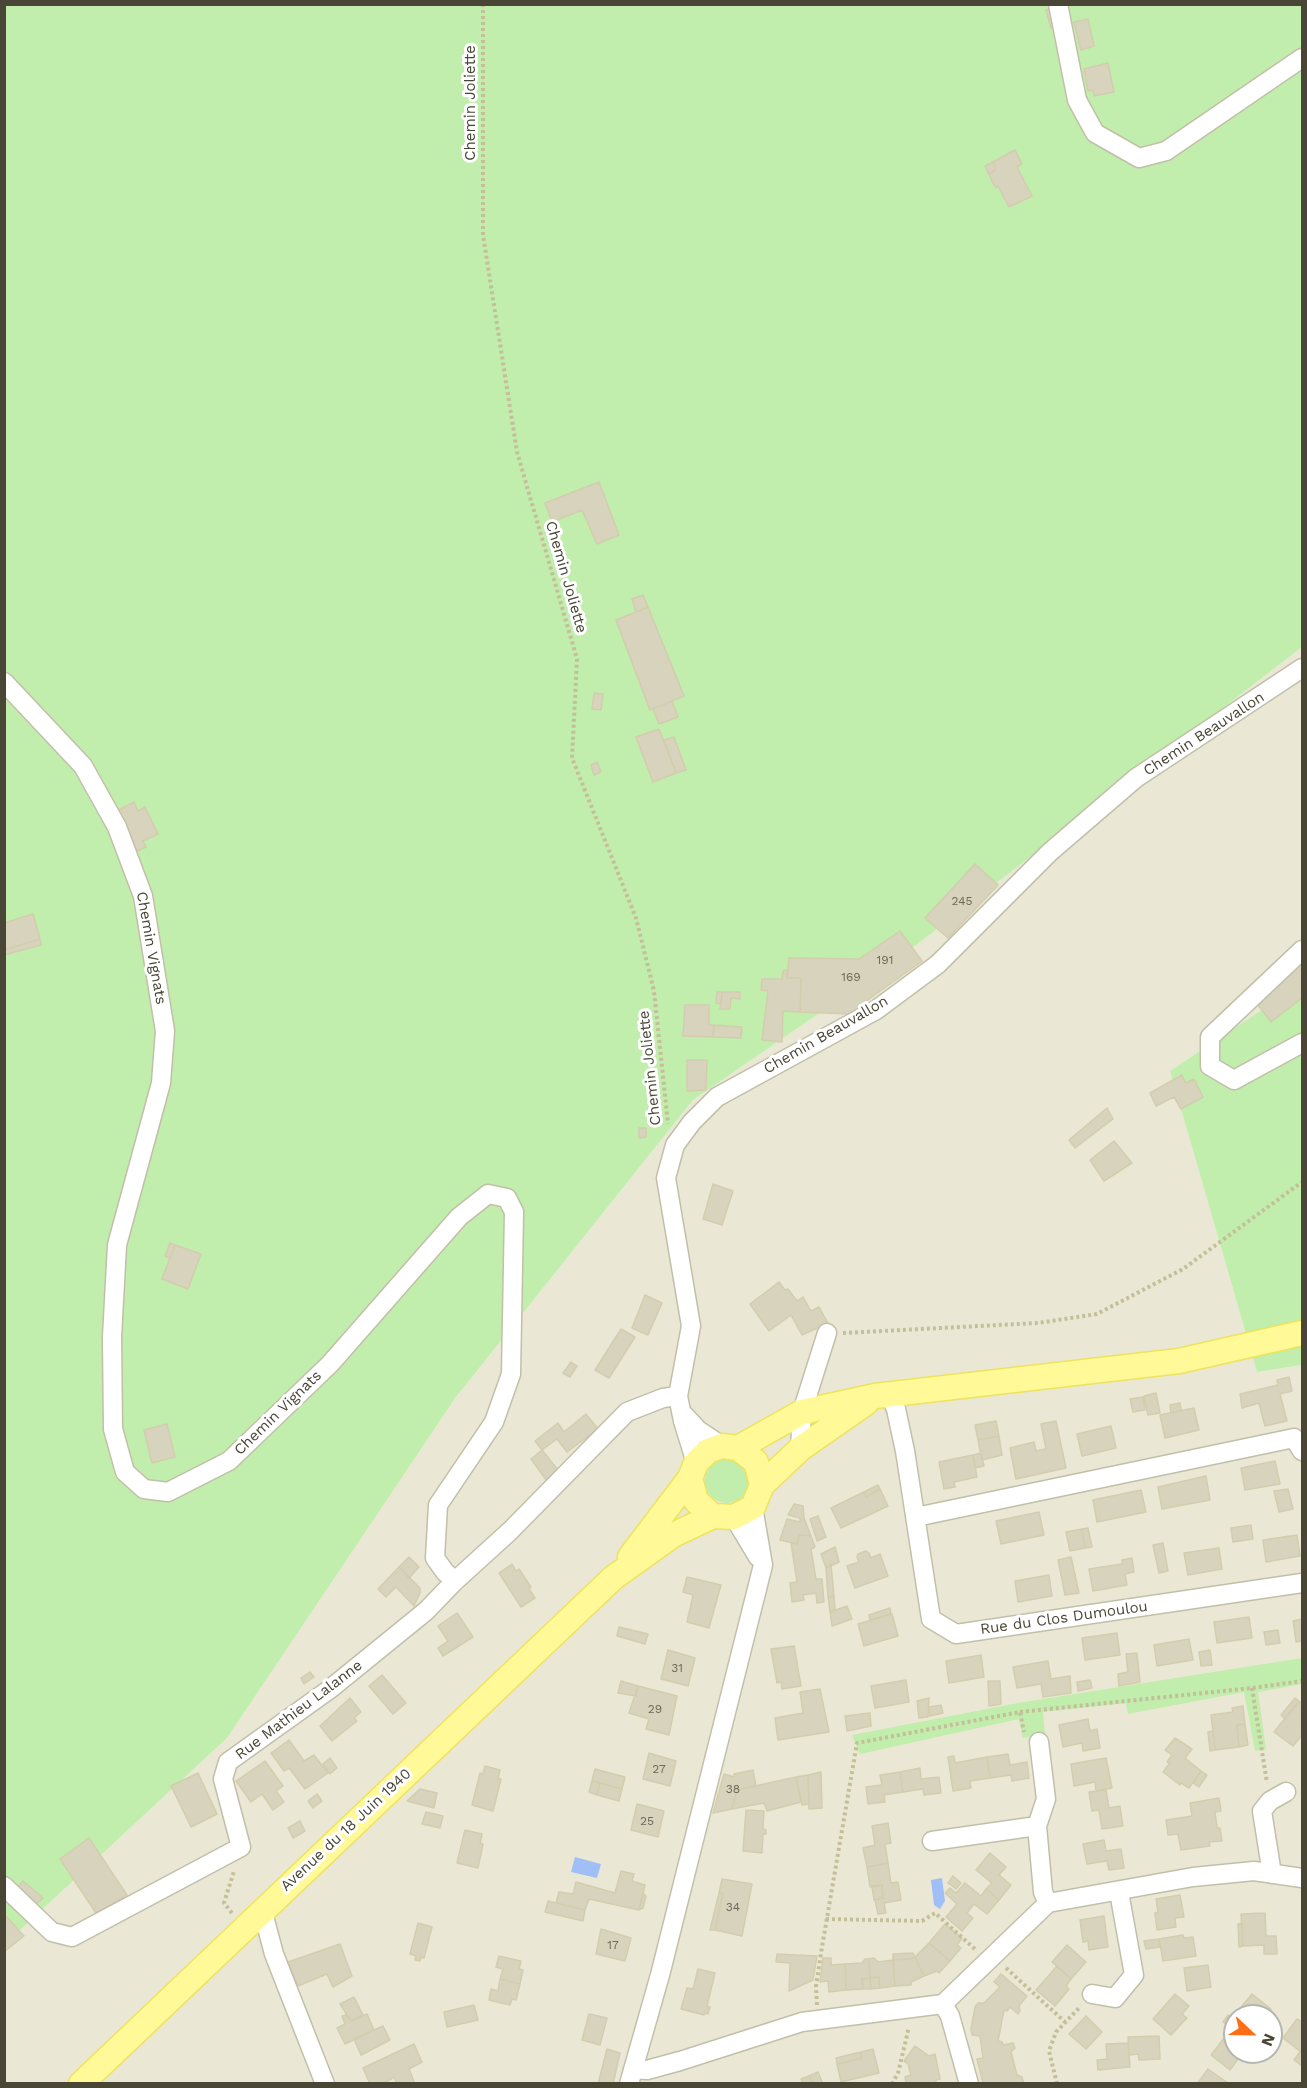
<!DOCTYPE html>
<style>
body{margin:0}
#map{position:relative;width:1307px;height:2088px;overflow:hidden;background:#f5f4e8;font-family:"Work Sans",sans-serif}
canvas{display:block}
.frame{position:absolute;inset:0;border:6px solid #494636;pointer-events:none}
.north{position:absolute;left:1223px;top:2004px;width:60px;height:60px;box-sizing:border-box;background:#fff;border:2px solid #b6b5af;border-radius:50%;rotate:112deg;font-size:16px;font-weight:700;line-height:24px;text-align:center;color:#494636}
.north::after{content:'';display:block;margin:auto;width:21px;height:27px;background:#ff6d15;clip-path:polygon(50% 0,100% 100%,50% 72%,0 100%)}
</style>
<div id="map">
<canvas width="1307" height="2088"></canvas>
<div class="frame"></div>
<div class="north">N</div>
</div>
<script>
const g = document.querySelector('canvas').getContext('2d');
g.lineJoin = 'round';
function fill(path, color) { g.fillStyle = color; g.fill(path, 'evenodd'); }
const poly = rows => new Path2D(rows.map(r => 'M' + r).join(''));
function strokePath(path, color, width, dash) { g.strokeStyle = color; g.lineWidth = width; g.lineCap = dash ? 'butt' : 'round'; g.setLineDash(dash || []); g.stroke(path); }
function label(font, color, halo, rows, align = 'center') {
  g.font = font + ' "Work Sans",sans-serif'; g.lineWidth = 6; g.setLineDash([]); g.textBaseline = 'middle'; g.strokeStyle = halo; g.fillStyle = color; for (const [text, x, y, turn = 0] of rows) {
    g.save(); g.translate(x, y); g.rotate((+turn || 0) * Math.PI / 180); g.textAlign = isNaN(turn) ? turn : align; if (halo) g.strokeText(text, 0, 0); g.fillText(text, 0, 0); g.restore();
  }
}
fill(poly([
 [1302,647,1302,983,1170,1071,1257,1372,1302,1365,1302,2083,5,2084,5,1944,227,1738,456,1397,693,1100,898,959],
 [1235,2016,1271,2016,1271,2052,1235,2052]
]), '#eae8d5');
fill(poly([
 [4,5,1302,5,1302,647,898,959,693,1100,456,1397,227,1738,5,1944],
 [1302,983,1302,1365,1257,1372,1170,1071],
 '705 1481a22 22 0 1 1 44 0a22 22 0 1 1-44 0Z',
 [1302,1658,1302,1684,1258,1692,1266,1749,1255,1751,1244,1692,1128,1714,1126,1703,1043,1712,1045,1735,1023,1738,1019,1719,860,1754,852,1735,1018,1703]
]), '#c1edad');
fill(poly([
 [575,1857,601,1864,597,1878,571,1872],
 [942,1878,945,1901,940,1909,934,1905,931,1880]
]), '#9fbff6');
const building = poly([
 [1055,6,1060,25,1051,28,1046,10,1055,6],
 [1088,19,1094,46,1081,50,1074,22,1088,19],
 [1108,63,1114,92,1094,96,1093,90,1088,91,1084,69,1108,63],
 [1015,150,1022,164,1017,167,1032,196,1009,207,998,186,996,188,989,175,996,169,993,162,1015,150],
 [993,162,996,169,989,175,985,166,993,162],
 [599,482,619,535,597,544,582,510,552,522,545,503,599,482],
 [643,595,648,607,636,612,632,599,643,595],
 [648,607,684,696,650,710,616,620,648,607],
 [594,693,603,694,601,710,592,709,594,693],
 [672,701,678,717,659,724,653,709,672,701],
 [659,729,676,773,653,782,636,737,659,729],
 [674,737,686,770,676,773,664,740,674,737],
 [597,762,601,772,594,775,591,765,597,762],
 [134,802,138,811,145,807,158,834,143,841,146,847,137,851,117,811,134,802],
 [975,864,998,885,948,938,925,918,975,864],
 [33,914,40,939,4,950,4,923,33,914],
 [900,931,922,961,858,1007,859,1010,849,1014,800,1012,801,978,787,978,789,958,859,959,900,931],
 [40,939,41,945,4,955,4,950,40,939],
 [1302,961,1302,998,1271,1022,1254,1000,1302,961],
 [787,970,787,978,801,978,800,1012,783,1011,782,1042,762,1040,768,991,761,990,762,979,782,979,783,971,787,970],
 [717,992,722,992,721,1004,716,1003,717,992],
 [722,992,740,992,740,999,731,998,730,1009,720,1009,722,992],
 [685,1005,709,1005,709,1025,714,1025,713,1037,683,1036,685,1005],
 [714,1025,742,1027,741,1038,713,1037,714,1025],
 [687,1060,707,1060,706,1090,687,1091,687,1060],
 [1182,1075,1185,1083,1194,1079,1203,1097,1181,1109,1174,1097,1156,1106,1150,1093,1182,1075],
 [1107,1108,1113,1119,1075,1148,1069,1140,1107,1108],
 [639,1128,646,1128,646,1137,639,1138,639,1128],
 [1114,1141,1132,1163,1104,1181,1090,1160,1114,1141],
 [713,1184,733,1191,722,1225,703,1219,713,1184],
 [170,1243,175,1245,170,1258,165,1256,170,1243],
 [175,1245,201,1254,188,1289,162,1279,175,1245],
 [779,1282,785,1290,788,1289,797,1301,803,1297,811,1311,819,1307,828,1323,802,1335,791,1315,769,1331,750,1304,779,1282],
 [645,1295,662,1303,648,1335,632,1328,645,1295],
 [621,1329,635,1337,609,1378,595,1370,621,1329],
 [571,1362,577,1366,570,1377,563,1373,571,1362],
 [1289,1377,1292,1391,1280,1394,1287,1421,1265,1426,1259,1403,1242,1408,1240,1394,1278,1385,1277,1380,1289,1377],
 [1156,1393,1160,1413,1148,1415,1144,1396,1156,1393],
 [1143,1397,1145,1410,1133,1412,1130,1399,1143,1397],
 [1180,1403,1181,1410,1171,1413,1170,1405,1180,1403],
 [1194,1408,1199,1430,1165,1438,1160,1415,1194,1408],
 [586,1414,598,1429,567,1452,557,1439,542,1450,535,1441,558,1423,564,1432,586,1414],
 [996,1421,999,1436,978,1440,975,1425,996,1421],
 [1056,1421,1066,1468,1016,1479,1010,1448,1034,1442,1036,1451,1046,1449,1041,1424,1056,1421],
 [167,1424,175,1457,152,1463,144,1430,167,1424],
 [1111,1426,1116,1448,1082,1456,1077,1434,1111,1426],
 [999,1436,1002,1455,982,1460,978,1440,999,1436],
 [542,1450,558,1470,547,1481,531,1459,542,1450],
 [981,1453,984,1466,975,1468,973,1455,981,1453],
 [973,1455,977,1477,954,1482,955,1487,944,1489,939,1462,973,1455],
 [1275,1461,1280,1484,1245,1490,1241,1468,1275,1461],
 [1206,1476,1210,1500,1162,1509,1158,1487,1206,1476],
 [878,1485,880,1489,866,1497,864,1492,878,1485],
 [880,1489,888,1506,841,1528,831,1508,864,1492,866,1497,880,1489],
 [1288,1489,1293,1509,1279,1512,1274,1491,1288,1489],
 [1141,1490,1146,1512,1097,1522,1093,1500,1141,1490],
 [794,1504,803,1506,804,1518,811,1536,799,1535,797,1544,780,1540,787,1519,800,1522,800,1518,788,1515,794,1504],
 [1039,1512,1044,1535,1001,1544,996,1521,1039,1512],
 [818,1516,826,1537,817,1541,810,1519,818,1516],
 [1251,1525,1253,1539,1233,1542,1231,1528,1251,1525],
 [1088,1528,1092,1547,1085,1548,1082,1529,1088,1528],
 [1082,1529,1085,1548,1070,1551,1066,1532,1082,1529],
 [799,1535,811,1536,815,1547,811,1549,816,1579,822,1579,824,1602,817,1603,816,1593,803,1595,804,1600,792,1602,790,1583,797,1582,791,1543,797,1544,799,1535],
 [1297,1535,1300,1556,1266,1562,1263,1540,1297,1535],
 [1163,1543,1168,1571,1159,1573,1153,1545,1163,1543],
 [835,1547,839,1562,826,1568,821,1554,835,1547],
 [1219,1548,1222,1569,1188,1575,1184,1553,1219,1548],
 [866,1551,869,1553,871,1558,880,1554,888,1576,855,1588,847,1566,859,1562,857,1557,858,1554,866,1551],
 [409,1557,419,1567,409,1578,399,1567,409,1557],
 [1071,1557,1079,1593,1065,1595,1058,1560,1071,1557],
 [1132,1558,1134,1572,1125,1574,1127,1585,1093,1591,1089,1569,1122,1564,1122,1560,1132,1558],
 [512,1564,516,1571,519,1569,531,1587,529,1589,535,1598,521,1607,499,1573,512,1564],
 [831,1565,834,1596,828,1597,826,1568,831,1565],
 [399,1567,420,1588,420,1593,414,1606,396,1587,386,1597,378,1589,399,1567],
 [1049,1575,1052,1596,1018,1602,1015,1581,1049,1575],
 [687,1577,721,1585,709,1628,687,1622,693,1595,683,1592,687,1577],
 [834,1596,835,1610,830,1612,828,1597,834,1596],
 [847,1606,852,1619,832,1626,830,1612,847,1606],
 [890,1608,891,1614,870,1620,869,1615,890,1608],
 [457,1613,473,1637,443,1656,438,1648,448,1641,438,1626,457,1613],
 [892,1614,898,1636,864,1646,858,1624,892,1614],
 [1249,1617,1252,1638,1217,1643,1214,1622,1249,1617],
 [1302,1619,1302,1641,1296,1642,1293,1621,1302,1619],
 [619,1627,648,1634,645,1644,617,1636,619,1627],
 [1278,1630,1280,1643,1266,1645,1264,1632,1278,1630],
 [1117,1633,1120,1655,1085,1660,1082,1638,1117,1633],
 [1189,1639,1193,1660,1157,1666,1154,1645,1189,1639],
 [794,1646,801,1686,782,1689,781,1682,777,1683,771,1649,794,1646],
 [668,1650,695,1658,688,1686,661,1679,668,1650],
 [1210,1650,1212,1665,1201,1666,1199,1652,1210,1650],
 [1137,1653,1140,1682,1119,1686,1118,1674,1128,1672,1126,1654,1137,1653],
 [981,1655,984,1677,949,1683,946,1661,981,1655],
 [1048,1661,1051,1679,1070,1676,1071,1693,1043,1697,1041,1684,1017,1688,1013,1667,1048,1661],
 [310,1672,314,1677,304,1684,301,1678,310,1672],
 [382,1675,406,1703,393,1714,369,1686,382,1675],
 [906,1680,909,1702,875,1708,871,1686,906,1680],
 [1090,1680,1092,1688,1078,1691,1077,1682,1090,1680],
 [621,1681,638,1686,636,1696,618,1693,621,1681],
 [988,1681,1000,1681,1001,1704,989,1706,988,1681],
 [638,1686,677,1696,669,1735,646,1729,649,1719,629,1713,638,1686],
 [820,1689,829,1732,778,1740,775,1718,803,1713,800,1692,820,1689],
 [350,1698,361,1712,354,1718,357,1721,332,1741,320,1726,350,1698],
 [929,1698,928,1717,919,1718,917,1701,929,1698],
 [1295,1698,1299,1701,1285,1719,1281,1715,1295,1698],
 [1299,1701,1302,1704,1302,1735,1293,1746,1274,1732,1299,1701],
 [941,1705,943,1713,930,1716,930,1707,941,1705],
 [1243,1706,1245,1724,1237,1725,1239,1747,1215,1750,1211,1715,1233,1712,1232,1708,1243,1706],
 [870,1713,871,1726,847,1731,845,1716,870,1713],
 [1088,1719,1090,1731,1097,1729,1100,1748,1083,1751,1082,1743,1063,1747,1059,1725,1088,1719],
 [1245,1724,1248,1745,1239,1747,1237,1725,1245,1724],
 [1213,1731,1215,1750,1210,1751,1208,1732,1213,1731],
 [1175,1738,1192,1749,1185,1758,1201,1771,1189,1788,1181,1783,1180,1785,1163,1772,1170,1763,1167,1762,1172,1755,1165,1750,1175,1738],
 [289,1740,304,1761,314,1755,328,1773,305,1789,289,1768,284,1771,271,1753,289,1740],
 [649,1753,676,1761,670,1786,643,1779,649,1753],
 [1008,1754,1010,1765,1027,1762,1029,1778,1012,1781,1011,1775,990,1778,987,1757,1008,1754],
 [954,1756,955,1763,987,1757,990,1778,970,1781,971,1788,953,1791,948,1757,954,1756],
 [330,1758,337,1768,330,1774,323,1764,330,1758],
 [1106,1758,1112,1788,1096,1791,1095,1782,1074,1786,1071,1764,1106,1758],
 [265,1761,283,1786,276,1791,284,1802,273,1810,262,1794,251,1802,236,1781,265,1761],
 [485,1766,500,1770,498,1779,501,1779,493,1811,472,1805,480,1773,483,1774,485,1766],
 [920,1768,921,1779,939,1777,941,1793,924,1795,923,1789,903,1792,900,1772,920,1768],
 [595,1769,625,1777,622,1789,592,1781,595,1769],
 [753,1770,756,1786,737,1790,732,1809,713,1813,724,1774,734,1777,734,1774,753,1770],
 [1201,1771,1207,1775,1199,1787,1193,1783,1201,1771],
 [821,1772,822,1808,809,1809,808,1775,821,1772],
 [900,1772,903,1792,884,1795,885,1802,868,1804,866,1787,882,1785,880,1775,900,1772],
 [198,1773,217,1814,191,1827,171,1786,198,1773],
 [808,1775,809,1804,802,1805,796,1777,808,1775],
 [796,1777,801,1802,767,1811,764,1803,732,1809,737,1790,796,1777],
 [592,1781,600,1783,597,1795,589,1792,592,1781],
 [600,1783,622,1789,619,1801,597,1795,600,1783],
 [420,1789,437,1793,434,1808,407,1801,420,1789],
 [1106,1790,1109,1808,1120,1806,1123,1826,1102,1829,1099,1810,1092,1811,1089,1792,1106,1790],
 [317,1794,322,1801,313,1808,308,1801,317,1794],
 [1219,1798,1221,1811,1215,1812,1217,1828,1220,1828,1222,1841,1209,1842,1210,1846,1181,1850,1178,1834,1168,1835,1166,1820,1192,1816,1190,1803,1219,1798],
 [637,1804,664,1811,658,1837,631,1830,637,1804],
 [746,1810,764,1811,763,1829,766,1830,766,1834,763,1834,762,1853,743,1851,746,1810],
 [426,1812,443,1816,440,1828,422,1824,426,1812],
 [300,1821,305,1831,293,1838,288,1828,300,1821],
 [888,1823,891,1843,885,1844,888,1863,867,1867,863,1848,875,1845,872,1826,888,1823],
 [465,1830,482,1834,480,1843,483,1844,478,1868,457,1863,465,1830],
 [89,1838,127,1895,96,1913,60,1859,89,1838],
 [1104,1840,1106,1851,1121,1849,1124,1868,1109,1870,1107,1861,1087,1864,1083,1844,1104,1840],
 [990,1853,1006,1867,999,1875,1011,1885,999,1900,986,1889,992,1883,976,1870,990,1853],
 [888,1863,891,1883,898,1882,901,1900,884,1903,886,1913,878,1914,875,1900,883,1898,882,1885,870,1887,867,1867,888,1863],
 [621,1871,634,1874,632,1881,645,1885,639,1910,589,1899,585,1910,556,1903,559,1892,573,1894,576,1882,615,1893,621,1871],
 [953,1876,961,1883,956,1889,948,1883,953,1876],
 [722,1879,752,1884,742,1936,715,1930,723,1894,719,1893,722,1879],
 [23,1881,43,1898,35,1905,16,1890,23,1881],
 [965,1883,981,1896,986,1889,999,1900,987,1914,974,1904,967,1913,973,1918,962,1931,946,1917,957,1904,945,1893,950,1888,956,1893,965,1883],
 [882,1885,883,1898,874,1900,872,1886,882,1885],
 [643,1893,646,1896,643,1908,641,1909,639,1909,643,1893],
 [719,1893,723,1894,715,1930,710,1930,719,1893],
 [1180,1895,1184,1917,1175,1918,1176,1927,1157,1930,1155,1913,1158,1912,1156,1899,1180,1895],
 [548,1901,585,1910,583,1921,545,1912,548,1901],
 [1265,1913,1266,1936,1276,1936,1277,1954,1264,1954,1264,1945,1243,1946,1241,1914,1265,1913],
 [4,1914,24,1936,4,1952,4,1914],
 [1104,1916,1108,1947,1089,1950,1088,1941,1083,1942,1080,1920,1104,1916],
 [418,1923,432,1927,424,1958,421,1957,420,1961,415,1960,416,1956,410,1954,418,1923],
 [1242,1923,1243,1946,1239,1947,1238,1924,1242,1923],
 [945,1924,962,1938,957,1945,961,1948,950,1961,929,1943,945,1924],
 [601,1929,631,1938,625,1961,596,1954,601,1929],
 [1183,1935,1184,1938,1193,1937,1196,1956,1163,1961,1159,1939,1183,1935],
 [1159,1939,1160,1947,1146,1949,1144,1941,1159,1939],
 [929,1943,950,1961,939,1973,937,1971,924,1976,915,1957,929,1943],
 [340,1944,352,1976,333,1987,327,1974,298,1986,288,1962,340,1944],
 [1067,1945,1086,1962,1071,1979,1052,1962,1067,1945],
 [913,1953,915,1957,910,1959,893,1960,893,1954,913,1953],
 [777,1954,817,1956,813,1980,789,1991,790,1963,776,1962,777,1954],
 [499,1956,521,1961,519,1969,523,1970,520,1984,500,1979,503,1969,496,1967,499,1956],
 [915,1957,924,1976,911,1982,911,1985,895,1986,893,1960,910,1959,915,1957],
 [823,1958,831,1958,831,1965,845,1964,846,1990,829,1992,828,1981,820,1982,823,1958],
 [874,1958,878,1962,893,1960,895,1986,880,1988,879,1977,870,1978,869,1959,874,1958],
 [865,1959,869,1959,870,1978,862,1979,863,1989,846,1990,845,1964,862,1963,865,1959],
 [1208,1965,1211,1987,1187,1991,1184,1968,1208,1965],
 [1057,1966,1071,1979,1066,1986,1069,1989,1055,2006,1036,1990,1057,1966],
 [698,1969,715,1973,707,2006,710,2007,708,2014,704,2013,704,2015,681,2009,687,1988,693,1989,698,1969],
 [1001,1974,1027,1996,1019,2006,1020,2011,1018,2014,1010,2007,1007,2011,1004,2010,998,2041,1002,2042,1003,2045,1013,2043,1015,2048,1011,2052,1017,2075,1022,2077,1024,2084,983,2083,977,2059,983,2058,980,2036,972,2035,971,2029,975,2007,978,2003,984,2003,1000,1987,994,1982,1001,1974],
 [879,1977,880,1988,871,1989,870,1978,879,1977],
 [870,1978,871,1989,863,1989,862,1979,870,1978],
 [500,1979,520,1984,516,2000,512,1999,510,2005,489,2000,491,1989,498,1991,500,1979],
 [1175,1994,1189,2006,1182,2014,1187,2018,1171,2035,1153,2019,1175,1994],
 [1252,1994,1271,2009,1266,2016,1235,2016,1235,2031,1223,2022,1228,2015,1232,2018,1252,1994],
 [354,1997,363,2015,351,2021,340,2004,354,1997],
 [474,2005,478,2020,447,2027,444,2012,474,2005],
 [367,2014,374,2030,345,2044,337,2028,345,2024,342,2016,346,2015,351,2021,367,2014],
 [589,2014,607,2018,600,2045,582,2040,589,2014],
 [1086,2016,1102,2032,1086,2049,1069,2034,1086,2016],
 [1297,2019,1302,2022,1302,2049,1301,2052,1283,2038,1297,2019],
 [383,2026,390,2040,361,2055,354,2039,383,2026],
 [1159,2036,1160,2059,1139,2060,1138,2054,1129,2055,1128,2037,1159,2036],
 [1225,2037,1235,2045,1235,2052,1243,2052,1230,2070,1211,2055,1225,2037],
 [1128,2043,1130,2067,1098,2070,1097,2060,1107,2059,1106,2044,1128,2043],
 [414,2044,422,2062,409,2069,415,2084,397,2084,394,2077,383,2084,370,2084,363,2068,414,2044],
 [915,2046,929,2056,935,2054,940,2079,936,2080,936,2084,906,2084,905,2077,911,2075,908,2064,904,2061,915,2046],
 [607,2049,620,2053,613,2084,598,2084,607,2049],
 [873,2049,879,2073,841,2082,837,2064,862,2058,861,2052,873,2049],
 [1302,2049,1302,2066,1294,2060,1302,2049],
 [861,2052,862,2058,837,2064,836,2058,861,2052],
 [1208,2069,1228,2083,1227,2084,1197,2084,1208,2069],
 [818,2072,823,2084,813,2084,809,2076,818,2072],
 [809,2076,813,2084,803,2084,801,2079,809,2076]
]);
fill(building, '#d8d3bc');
strokePath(building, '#d3cdae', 1.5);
const minor = poly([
 [1058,4,1077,100,1095,133,1139,158,1166,151,1302,58],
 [4,682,83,766,117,827,143,896,165,1031,161,1083,117,1245,112,1337,113,1429,125,1472,144,1489,168,1492,229,1461,330,1364,459,1217,488,1194,507,1198,514,1212,511,1374,494,1422,438,1505,435,1558,445,1572,455,1581],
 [1302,950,1210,1037,1210,1066,1234,1080,1302,1043],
 [889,1394,896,1409,905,1451,931,1619,956,1634,1302,1583],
 [684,1415,698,1430,722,1446],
 [800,1449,802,1412,827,1333],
 [696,1463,683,1421,678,1396,691,1326,666,1178,675,1145,692,1122,717,1097,876,1010,938,964,1050,852,1136,778,1302,668],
 [734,1517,758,1557],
 [916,1517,1294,1438,1302,1451],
 [1037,1826,1046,1799,1039,1742],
 [932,1841,1037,1826,1043,1892,1048,1903],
 [1272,1874,1262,1811,1270,1801,1286,1792],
 [4,1886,52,1932,72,1937,241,1847,223,1779,228,1762,330,1689,426,1611,455,1581,510,1531,627,1412,663,1398,678,1396],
 [262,1909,274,1954,325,2084],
 [1092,1994,1115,1998,1134,1975,1119,1892],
 [943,2004,950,2016,969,2084],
 [633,2069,647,2070,680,2061,802,2022,943,2004,1048,1903,1193,1877,1254,1871,1302,1878],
 [629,2084,660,1975,763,1565,753,1507]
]);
const major = poly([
 [738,1448,802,1412,875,1396,1179,1361,1302,1333],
 [762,1485,756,1462,738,1448,722,1446,708,1451,696,1463,690,1478,696,1501,713,1516,734,1517,753,1507,762,1485,800,1449,866,1403],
 [630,1557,690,1478],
 [81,2084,613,1578,673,1535,713,1516]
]);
strokePath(minor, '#c2bfa9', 21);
strokePath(major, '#eee35d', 27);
strokePath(poly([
 [483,4,483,235,517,452,577,659,572,758,636,918,654,991,668,1124],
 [843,1333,1038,1323,1097,1314,1183,1269,1302,1182],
 [1252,1688,1267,1783],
 [1020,1712,1252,1688,1302,1681],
 [232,1913,224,1903,234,1871],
 [826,1919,922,1921,935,1913,976,1950],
 [1006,1968,1065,2022],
 [817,2005,816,1986,822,1947,857,1743,1020,1712,1024,1732],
 [892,2084,898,2073,909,2027],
 [1057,2084,1049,2051,1056,2032,1081,2006]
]), '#c5bf99', 4, [3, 3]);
strokePath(minor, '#fff', 18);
strokePath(major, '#fff997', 24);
label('12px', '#6d6958', null, [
 ["245",962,901],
 ["191",885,960],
 ["169",851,977],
 ["31",677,1668],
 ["29",655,1709],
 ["27",659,1769],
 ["38",733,1789],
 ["25",647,1821],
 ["34",733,1907],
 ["17",613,1945]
]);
label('15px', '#494636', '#fff', [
 ["Chemin Joliette",471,103,-90],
 ["Chemin Joliette",566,577,74],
 ["Chemin Beauvallon",1204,734,-33],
 ["Chemin Vignats",151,948,80],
 ["Chemin Beauvallon",826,1035,-30],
 ["Chemin Joliette",650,1068,-96],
 ["Chemin Vignats",278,1413,-44],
 ["Rue du Clos Dumoulou",1064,1618,-8],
 ["Rue Mathieu Lalanne",299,1710,-37],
 ["Avenue du 18 Juin 1940",346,1830,-43]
]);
</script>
